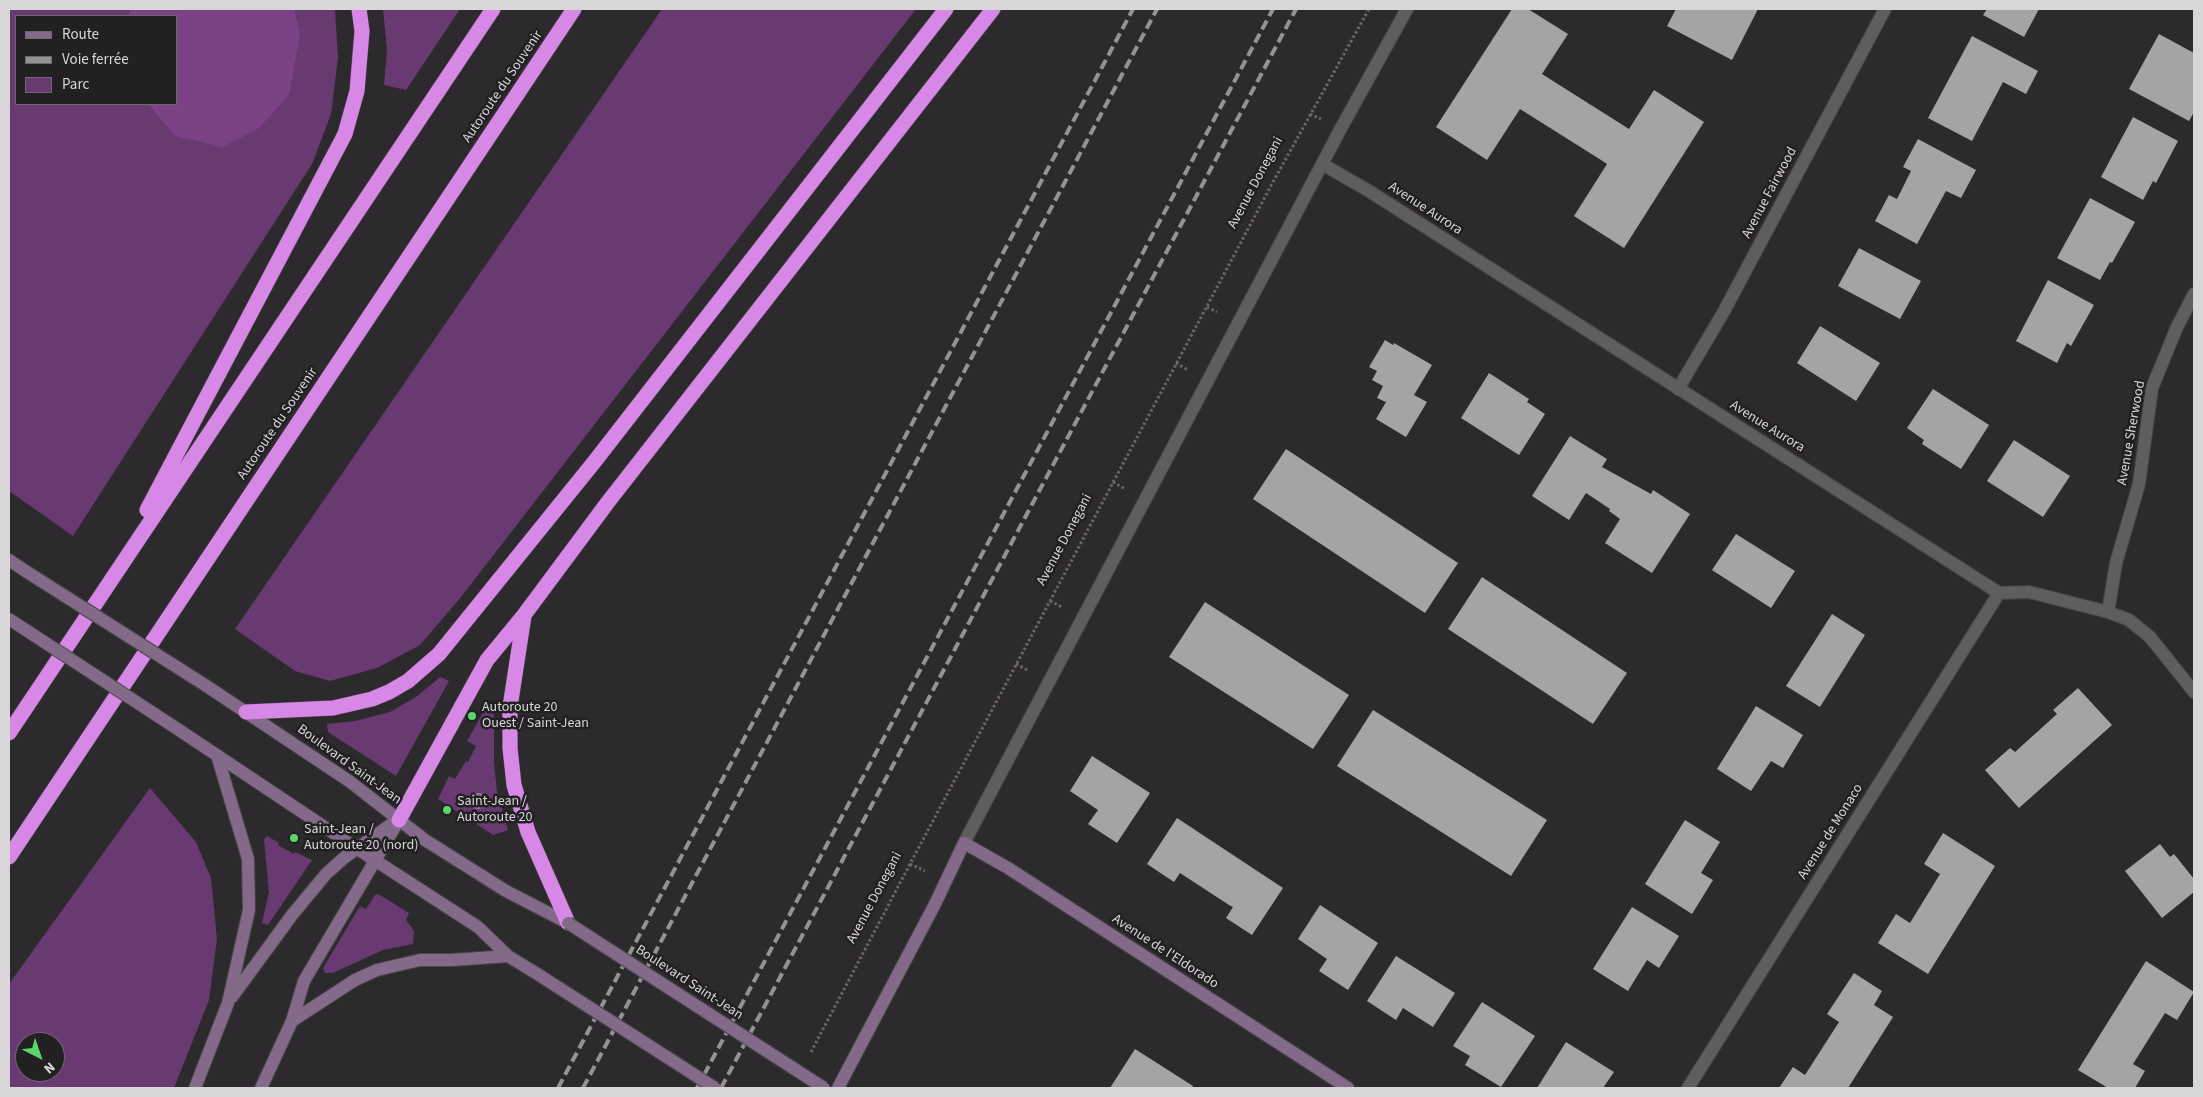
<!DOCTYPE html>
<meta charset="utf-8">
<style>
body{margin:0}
#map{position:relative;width:2203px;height:1097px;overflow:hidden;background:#2d2a2d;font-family:"Source Sans 3",sans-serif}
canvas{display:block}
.frame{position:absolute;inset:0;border:10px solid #d8d6d8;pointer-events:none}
.legend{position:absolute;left:15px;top:15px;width:162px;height:90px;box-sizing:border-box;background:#232023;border:1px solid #6b696b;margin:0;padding:6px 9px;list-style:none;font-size:15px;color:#d8d6d8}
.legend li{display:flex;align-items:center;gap:10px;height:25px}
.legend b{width:25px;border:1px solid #6b696b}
.north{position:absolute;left:15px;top:1032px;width:50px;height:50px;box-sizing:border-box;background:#232023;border:1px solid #6b696b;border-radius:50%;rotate:139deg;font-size:14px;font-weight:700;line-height:20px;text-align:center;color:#d8d6d8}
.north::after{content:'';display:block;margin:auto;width:18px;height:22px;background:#5cd56d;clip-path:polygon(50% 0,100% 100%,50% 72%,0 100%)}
</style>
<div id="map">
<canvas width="2203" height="1097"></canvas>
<div class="frame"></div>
<ul class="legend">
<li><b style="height:6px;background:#846a89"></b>Route</li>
<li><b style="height:6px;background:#949294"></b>Voie ferrée</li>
<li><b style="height:14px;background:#683a71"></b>Parc</li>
</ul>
<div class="north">N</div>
</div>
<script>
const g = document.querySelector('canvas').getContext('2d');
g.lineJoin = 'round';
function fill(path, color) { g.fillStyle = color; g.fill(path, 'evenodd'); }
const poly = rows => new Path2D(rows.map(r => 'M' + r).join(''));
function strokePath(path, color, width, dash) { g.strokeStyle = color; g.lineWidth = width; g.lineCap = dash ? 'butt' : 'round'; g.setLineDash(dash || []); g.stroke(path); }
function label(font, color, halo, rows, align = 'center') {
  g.font = font + ' "Source Sans 3",sans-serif'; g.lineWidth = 5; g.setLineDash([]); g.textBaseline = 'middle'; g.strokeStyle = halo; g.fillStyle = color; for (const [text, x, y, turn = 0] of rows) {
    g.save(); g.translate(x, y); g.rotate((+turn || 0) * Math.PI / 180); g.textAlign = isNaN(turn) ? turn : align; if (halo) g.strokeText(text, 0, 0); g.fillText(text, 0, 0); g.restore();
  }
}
fill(poly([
 [9,9,335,9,338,58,331,114,312,164,73,536,9,491],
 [16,16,176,16,176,104,16,104],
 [383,9,460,9,406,90,384,85,387,50],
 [662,9,916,9,461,597,420,645,377,668,330,681,295,671,235,629],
 [440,677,449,681,396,776,328,732,327,724,355,721,390,712,416,697],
 [484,711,494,714,494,763,497,792,508,830,493,835,438,799,449,776,455,779,466,761,468,762,476,746,467,741],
 [150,788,196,842,211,878,217,939,209,1000,174,1088,9,1088,9,984],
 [25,1042,55,1042,55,1072,25,1072],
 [267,836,279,843,278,845,294,854,295,852,312,860,268,925,262,923,269,892,264,839],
 [378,894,409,913,406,920,414,931,413,944,383,950,333,973,325,973,323,968,360,906,366,909,375,895]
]), '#683a71');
fill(poly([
 [130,9,294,9,300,34,289,95,259,128,223,147,175,136,148,104,176,104,176,16,129,16]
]), '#7b4285');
fill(poly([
 [1512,9,1528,9,1568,34,1542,74,1629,129,1654,90,1704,122,1624,248,1574,216,1607,164,1601,160,1520,109,1487,160,1436,127],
 [1676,9,1758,9,1732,60,1667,26],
 [1987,9,2039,9,2024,37,1983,15],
 [2159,34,2194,53,2194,112,2189,121,2129,89],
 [1972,36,2038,71,2026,94,2003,82,1972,141,1928,118],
 [2133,117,2178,141,2156,183,2153,181,2143,200,2101,177],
 [1918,139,1976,170,1961,198,1946,191,1917,244,1875,221,1889,195,1897,199,1911,171,1903,167],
 [2090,198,2135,222,2112,263,2110,262,2100,280,2057,258],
 [1859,248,1921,281,1900,319,1838,286],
 [2048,280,2094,305,2071,346,2067,343,2057,363,2016,341],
 [1820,326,1880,363,1856,401,1797,363],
 [1385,340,1393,345,1394,343,1432,365,1414,395,1427,402,1406,437,1376,419,1386,402,1377,398,1383,386,1372,380,1377,371,1369,367],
 [1489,373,1529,399,1527,402,1545,414,1519,455,1461,418],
 [1933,389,1989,425,1961,469,1922,444,1924,440,1907,428],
 [1570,436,1607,459,1602,467,1651,494,1653,490,1690,514,1652,573,1605,543,1620,519,1609,511,1610,509,1586,493,1569,520,1532,496],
 [2014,440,2070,476,2043,517,1987,481],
 [1286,449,1458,563,1425,613,1253,499],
 [1736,534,1795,571,1771,608,1712,570],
 [1482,577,1627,673,1593,724,1448,629],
 [1205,602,1349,695,1313,749,1169,657],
 [1832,614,1865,635,1820,707,1786,686],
 [2078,688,2112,725,2019,808,1985,770,2010,748,2015,752,2057,714,2053,710],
 [1756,706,1803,735,1783,768,1771,761,1751,791,1717,769],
 [1373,710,1547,820,1511,876,1337,766],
 [1092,756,1150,793,1117,843,1088,824,1098,810,1070,791],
 [1177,818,1283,888,1252,935,1226,918,1233,907,1229,905,1180,873,1174,882,1147,864],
 [1685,820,1720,842,1701,873,1713,880,1692,914,1645,884],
 [1943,833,1995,866,1928,974,1878,943,1896,914,1910,923,1940,874,1924,864],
 [2160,844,2170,857,2174,854,2194,879,2194,892,2162,918,2125,871],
 [1320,905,1378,943,1348,990,1319,971,1327,959,1298,939],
 [1632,907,1679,936,1659,968,1647,960,1628,991,1593,969],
 [1396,956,1455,993,1433,1027,1403,1008,1396,1020,1367,1001],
 [2146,961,2194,992,2177,1020,2165,1013,2133,1064,2145,1071,2135,1088,2108,1088,2078,1070],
 [1854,973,1882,991,1874,1005,1893,1017,1848,1088,1779,1088,1793,1067,1805,1075,1839,1022,1827,1014],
 [1482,1002,1535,1036,1501,1087,1465,1065,1470,1056,1453,1046],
 [1566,1042,1614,1072,1603,1088,1537,1088],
 [1135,1049,1193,1086,1192,1088,1110,1088]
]), '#a2a5a2');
const street = poly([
 [1322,164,1369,191,1999,593,2029,592,2108,612,2129,620,2150,637,2194,692],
 [1678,389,1723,313,1885,9],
 [2108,612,2116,563,2139,484,2152,388,2177,327,2194,294],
 [964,843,1340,130,1407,9],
 [1688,1088,1999,593]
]);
const secondary = poly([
 [9,560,27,572],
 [205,685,349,781,425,840,506,891,568,923],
 [176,728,356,848,478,927,508,956,539,975],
 [232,997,292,915,326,874,345,857,396,821],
 [292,1021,355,980,377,970,420,960,452,960,508,956],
 [195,1088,228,1003,249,910,248,859,217,755],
 [261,1088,292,1021,304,981,399,820],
 [838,1088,935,904,964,843,1008,868,1348,1088]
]);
const highway = poly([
 [147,510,345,134,357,91,362,31,359,9],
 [524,616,510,707,510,748,514,785,528,832,568,923],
 [246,712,333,708,372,699,389,692,408,681,439,654,595,461,946,9],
 [9,733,493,9],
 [399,820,487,660,524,615,608,502,993,9],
 [9,857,574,9]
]);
strokePath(street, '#484648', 14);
strokePath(secondary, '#484648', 14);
strokePath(highway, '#484648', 16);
strokePath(poly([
 [1310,114,1321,119],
 [1207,307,1217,312],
 [1176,363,1188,370],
 [1113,482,1125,489],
 [1050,601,1062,607],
 [1016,664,1029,671],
 [910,864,925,871],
 [811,1052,910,864,1273,182,1369,9]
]), '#6a676a', 3, [2.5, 2.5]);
strokePath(street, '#605d61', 12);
strokePath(secondary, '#846a89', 12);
strokePath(highway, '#d787e6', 15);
strokePath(poly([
 [558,1088,1133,9],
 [583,1088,1157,9],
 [697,1088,1273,9],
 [721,1088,1296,9]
]), '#949294', 4, [10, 5]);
const secondaryBridge = poly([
 [27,572,205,685],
 [9,619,176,728],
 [568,923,824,1088],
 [539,975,715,1088]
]);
strokePath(secondaryBridge, '#484648', 14, []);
strokePath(secondaryBridge, '#846a89', 12);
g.fillStyle = '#967b9b';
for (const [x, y] of [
 [478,801]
]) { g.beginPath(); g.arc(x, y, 8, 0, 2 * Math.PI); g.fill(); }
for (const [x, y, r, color] of [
 [472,716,5,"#5cd56d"],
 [447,810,5,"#5cd56d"],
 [294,838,5,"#5cd56d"]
]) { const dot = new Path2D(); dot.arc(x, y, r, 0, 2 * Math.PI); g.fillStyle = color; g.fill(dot); strokePath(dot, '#232023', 2); }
label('14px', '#d8d6d8', '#232023', [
 ["Autoroute du Souvenir",503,87,-56],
 ["Avenue Donegani",1256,183,-62],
 ["Avenue Fairwood",1770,193,-62],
 ["Avenue Aurora",1425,209,33],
 ["Autoroute du Souvenir",278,424,-56],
 ["Avenue Aurora",1767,427,32],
 ["Avenue Sherwood",2132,433,-80],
 ["Avenue Donegani",1065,540,-62],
 ["Boulevard Saint-Jean",349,765,36],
 ["Avenue de Monaco",1831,832,-58],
 ["Avenue Donegani",875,898,-62],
 ["Avenue de l'Eldorado",1165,952,33],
 ["Boulevard Saint-Jean",689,983,33]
]);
label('14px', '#d8d6d8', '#232023', [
 ["Autoroute 20",482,708],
 ["Ouest / Saint-Jean",482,724],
 ["Saint-Jean /",457,802],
 ["Autoroute 20",457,818],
 ["Saint-Jean /",304,830],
 ["Autoroute 20 (nord)",304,846]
], 'left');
</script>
